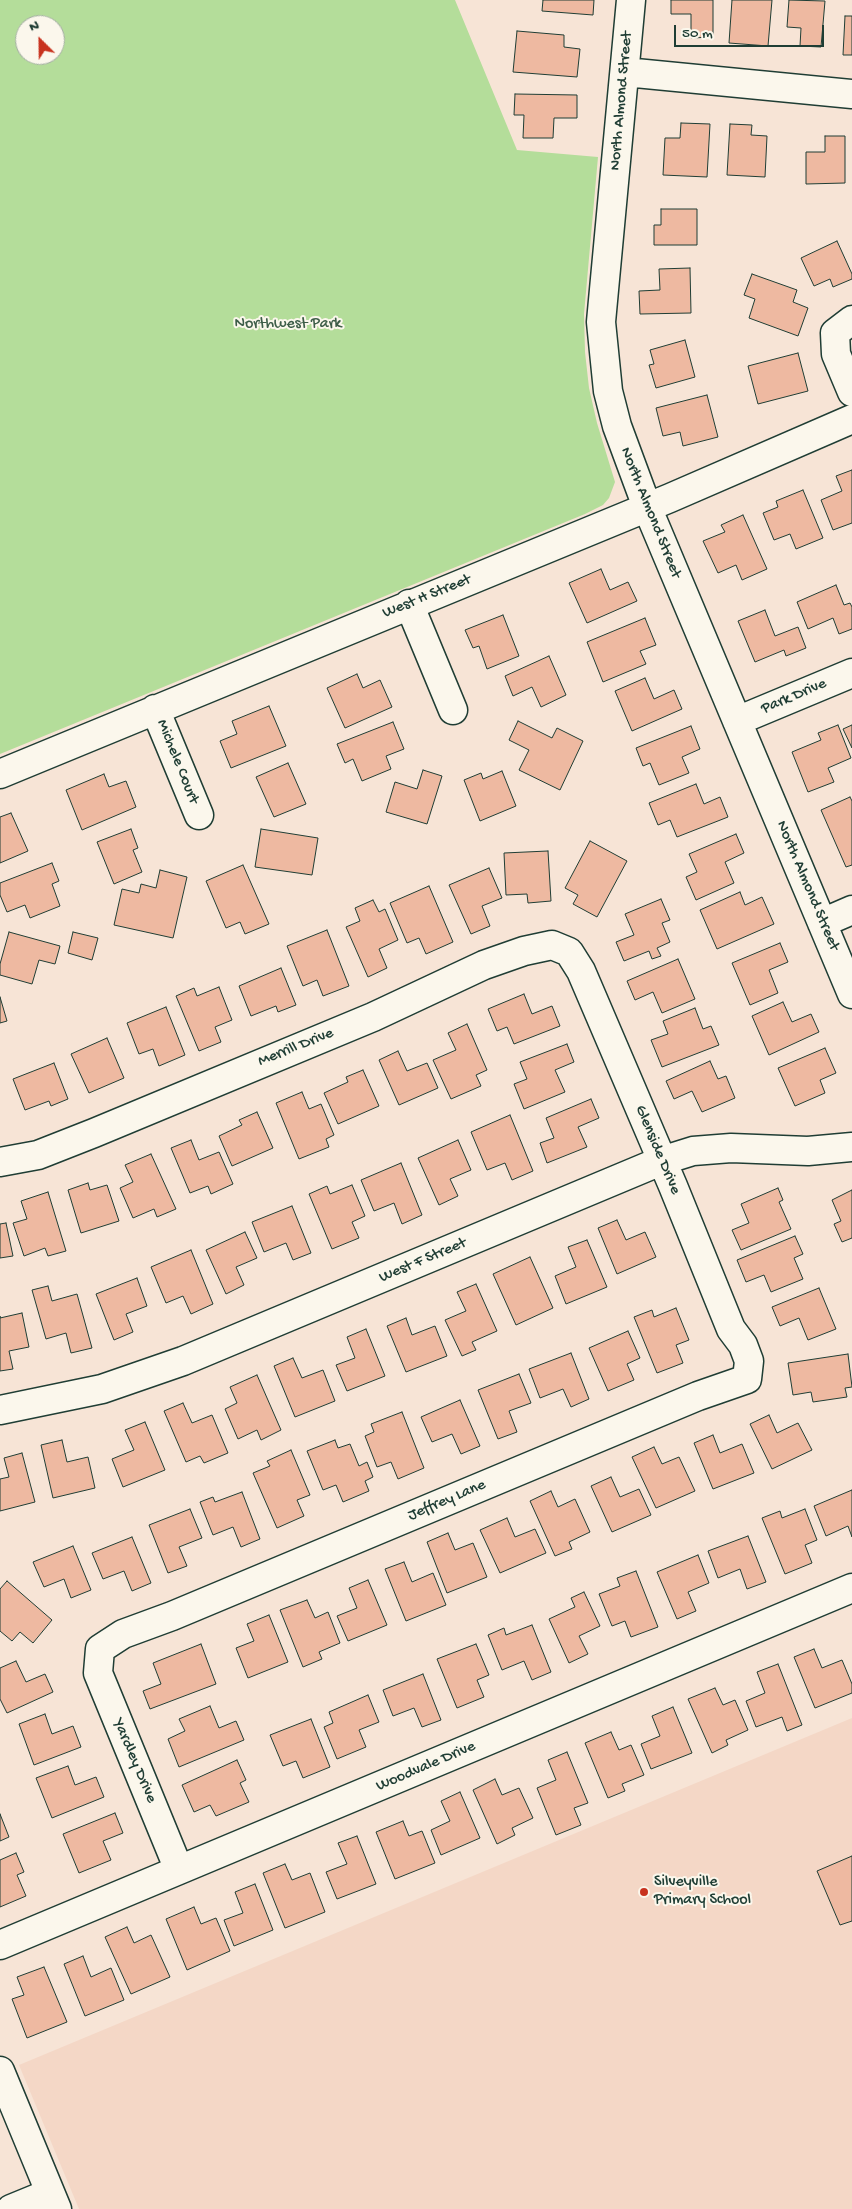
<!DOCTYPE html>
<style>
body{margin:0}
#map{position:relative;width:852px;height:2209px;overflow:hidden;background:#f7e4d6;font-family:"Gochi Hand",sans-serif}
canvas{display:block}
.north{position:absolute;left:15px;top:15px;width:50px;height:50px;box-sizing:border-box;background:#fbf7ec;border:1px solid #a3ada2;border-radius:50%;rotate:337deg;font-size:14px;font-weight:700;line-height:20px;text-align:center;color:#1f3d34}
.north::after{content:'';display:block;margin:auto;width:18px;height:22px;background:#c8321e;clip-path:polygon(50% 0,100% 100%,50% 72%,0 100%)}
.scale{position:absolute;left:674px;top:25px;width:150px;height:22px;box-sizing:border-box;border:2px solid #1f3d34;border-top:0;padding-left:6px;font-size:15px;line-height:18px;white-space:nowrap;color:#1f3d34;-webkit-text-stroke:4px #fbf7ec;paint-order:stroke}
</style>
<div id="map">
<canvas width="852" height="2209"></canvas>
<div class="north">N</div>
<div class="scale">50 m</div>
</div>
<script>
const g = document.querySelector('canvas').getContext('2d');
g.lineJoin = 'round';
function fill(path, color) { g.fillStyle = color; g.fill(path, 'evenodd'); }
const poly = rows => new Path2D(rows.map(r => 'M' + r).join(''));
function strokePath(path, color, width, dash) { g.strokeStyle = color; g.lineWidth = width; g.lineCap = dash ? 'butt' : 'round'; g.setLineDash(dash || []); g.stroke(path); }
function label(font, color, halo, rows, align = 'center') {
  g.font = font + ' "Gochi Hand",sans-serif'; g.lineWidth = 4; g.setLineDash([]); g.textBaseline = 'middle'; g.strokeStyle = halo; g.fillStyle = color; for (const [text, x, y, turn = 0] of rows) {
    g.save(); g.translate(x, y); g.rotate((+turn || 0) * Math.PI / 180); g.textAlign = isNaN(turn) ? turn : align; if (halo) g.strokeText(text, 0, 0); g.fillText(text, 0, 0); g.restore();
  }
}
fill(poly([
 [852,1718,852,2209,79,2209,19,2065]
]), '#f4d7c6');
fill(poly([
 [0,0,455,0,517,150,598,157,584,314,585,352,589,388,597,423,615,482,609,498,603,505,585,514,0,754],
 [25,25,55,25,55,55,25,55]
]), '#b4dd9a');
const building = poly([
 [543,0,594,0,593,15,542,11,543,0],
 [671,0,713,0,713,37,691,38,691,14,671,14,671,0],
 [732,0,772,0,768,46,729,43,732,0],
 [789,0,825,1,821,47,800,46,801,28,787,27,789,0],
 [845,16,852,16,852,55,843,55,845,16],
 [517,31,564,35,564,47,580,49,577,77,513,72,517,31],
 [515,94,577,95,577,118,554,118,553,138,523,138,524,115,514,115,515,94],
 [681,123,710,124,707,177,663,175,665,138,680,138,681,123],
 [730,124,752,125,751,135,767,136,765,177,727,175,730,124],
 [825,136,845,136,845,183,806,184,806,152,825,152,825,136],
 [661,209,697,209,697,245,654,245,654,225,661,225,661,209],
 [837,241,852,274,852,279,833,287,830,279,814,286,801,258,837,241],
 [690,268,691,313,640,314,639,291,660,290,659,269,690,268],
 [752,274,797,290,793,302,808,308,798,336,749,318,755,299,744,295,752,274],
 [685,340,695,377,656,388,649,365,654,364,650,350,685,340],
 [798,353,808,391,758,404,748,366,798,353],
 [707,395,718,437,683,446,680,432,663,436,656,408,707,395],
 [852,470,852,523,833,530,821,500,842,491,836,476,852,470],
 [803,490,823,538,796,549,790,534,774,540,763,513,778,507,776,501,803,490],
 [743,515,767,569,742,580,736,565,718,573,703,541,725,532,721,525,743,515],
 [601,569,610,590,628,582,637,601,587,623,569,583,601,569],
 [836,585,844,605,850,603,852,607,852,629,839,634,833,618,808,629,797,602,836,585],
 [765,610,775,636,798,627,806,648,786,656,784,650,755,662,738,621,765,610],
 [503,615,519,656,487,669,479,646,473,648,465,630,503,615],
 [645,618,656,645,640,651,646,664,603,682,587,642,645,618],
 [549,656,566,695,541,707,532,687,513,696,505,676,549,656],
 [357,674,363,688,380,680,392,707,345,728,327,688,357,674],
 [645,678,654,699,674,690,682,709,632,731,615,691,645,678],
 [269,706,286,746,231,768,220,741,237,734,232,721,269,706],
 [518,721,552,738,557,728,583,741,560,790,519,770,529,750,509,740,518,721],
 [393,722,404,749,386,756,391,769,362,781,353,759,345,763,337,744,393,722],
 [838,725,851,758,828,768,834,782,808,792,792,752,821,740,818,733,838,725],
 [852,725,852,748,843,729,852,725],
 [691,726,700,749,682,757,689,773,659,785,650,763,643,766,636,748,691,726],
 [288,763,306,804,274,817,256,777,288,763],
 [423,770,442,776,427,824,386,812,395,782,417,789,423,770],
 [502,771,516,806,480,821,464,780,481,773,483,779,502,771],
 [104,774,109,787,126,781,136,807,82,830,66,790,104,774],
 [696,784,704,804,720,797,728,817,677,837,670,820,658,825,649,803,696,784],
 [850,797,852,801,852,865,846,867,821,810,850,797],
 [11,813,28,851,0,863,0,817,11,813],
 [131,829,138,848,133,850,142,872,114,884,97,842,131,829],
 [261,829,318,838,312,875,255,867,261,829],
 [736,834,744,853,725,862,734,883,696,900,686,877,697,872,689,854,736,834],
 [590,841,627,861,597,917,573,904,578,895,565,888,590,841],
 [548,851,551,901,528,903,527,894,506,895,504,853,548,851],
 [52,863,59,881,52,884,60,906,30,918,25,905,7,912,0,895,0,883,52,863],
 [243,865,269,924,245,934,240,922,226,928,206,881,243,865],
 [489,868,502,898,482,906,490,926,471,934,449,885,489,868],
 [160,870,187,877,173,938,114,925,122,889,139,893,141,884,156,888,160,870],
 [429,886,453,942,426,954,419,938,407,943,390,903,429,886],
 [740,892,745,905,762,897,774,924,717,949,700,910,740,892],
 [661,899,670,920,662,923,670,942,657,948,661,956,652,959,649,951,624,961,616,942,634,935,625,914,661,899],
 [373,900,379,912,385,909,398,940,379,949,387,968,368,977,346,927,360,921,355,908,373,900],
 [327,930,349,986,323,996,317,980,303,986,287,946,327,930],
 [9,932,60,946,55,964,39,960,32,984,0,975,0,964,9,932],
 [73,932,98,938,92,960,68,953,73,932],
 [780,943,788,962,769,970,778,993,750,1005,732,963,780,943],
 [678,959,695,999,662,1013,653,992,635,1000,627,981,678,959],
 [281,968,296,1005,278,1012,276,1006,251,1016,239,986,281,968],
 [219,987,232,1020,215,1027,221,1042,199,1051,176,996,194,988,197,996,219,987],
 [524,994,532,1014,552,1006,560,1026,514,1044,507,1027,497,1031,488,1009,524,994],
 [0,997,7,1021,0,1023,0,997],
 [783,1002,792,1022,811,1014,819,1032,769,1055,752,1016,783,1002],
 [166,1007,185,1055,159,1066,153,1049,139,1054,127,1023,166,1007],
 [695,1008,703,1029,711,1026,719,1045,662,1067,651,1040,668,1034,663,1021,695,1008],
 [467,1024,487,1070,476,1075,481,1086,451,1099,433,1060,456,1050,448,1033,467,1024],
 [107,1038,124,1078,89,1093,71,1054,107,1038],
 [567,1044,574,1062,555,1070,565,1092,524,1109,514,1084,527,1079,520,1062,567,1044],
 [825,1048,836,1073,820,1080,825,1093,795,1106,778,1068,825,1048],
 [398,1051,407,1071,427,1063,438,1088,399,1105,379,1060,398,1051],
 [710,1061,718,1079,726,1076,735,1098,702,1112,692,1091,674,1099,666,1081,710,1061],
 [54,1063,68,1099,51,1106,49,1101,25,1110,13,1079,54,1063],
 [363,1070,379,1106,338,1124,324,1093,348,1082,346,1077,363,1070],
 [302,1092,309,1109,321,1104,334,1135,326,1139,329,1147,299,1159,276,1103,302,1092],
 [591,1099,599,1118,578,1127,587,1147,547,1163,540,1143,554,1138,546,1118,591,1099],
 [257,1112,273,1148,232,1166,219,1136,242,1125,239,1120,257,1112],
 [510,1115,533,1171,512,1180,505,1163,487,1170,471,1132,510,1115],
 [191,1140,199,1160,219,1152,233,1184,211,1194,208,1186,190,1193,171,1148,191,1140],
 [458,1140,471,1170,450,1179,458,1196,439,1205,418,1158,458,1140],
 [151,1154,176,1209,157,1217,154,1209,133,1218,120,1188,133,1182,125,1165,151,1154],
 [401,1163,422,1215,402,1224,394,1203,374,1211,361,1180,401,1163],
 [88,1183,90,1190,107,1185,119,1221,81,1233,68,1190,88,1183],
 [352,1185,365,1216,352,1222,359,1238,332,1249,309,1194,327,1186,330,1194,352,1185],
 [778,1188,783,1200,779,1202,791,1229,741,1250,732,1230,749,1223,741,1204,778,1188],
 [852,1190,852,1238,842,1242,834,1224,841,1221,832,1200,852,1190],
 [48,1192,66,1251,48,1256,45,1248,24,1256,13,1223,27,1219,21,1201,48,1192],
 [292,1206,311,1253,293,1260,286,1243,264,1252,252,1222,292,1206],
 [617,1220,626,1240,645,1232,656,1257,617,1274,598,1228,617,1220],
 [6,1223,13,1256,0,1258,0,1224,6,1223],
 [245,1232,257,1258,236,1267,244,1285,226,1294,206,1250,245,1232],
 [795,1236,803,1254,794,1258,803,1279,771,1292,764,1275,746,1282,737,1260,795,1236],
 [587,1240,607,1287,566,1304,555,1276,576,1267,568,1247,587,1240],
 [191,1250,213,1304,191,1314,183,1296,166,1303,151,1267,191,1250],
 [530,1257,553,1308,516,1325,493,1274,530,1257],
 [137,1278,147,1306,126,1314,133,1332,114,1340,96,1294,137,1278],
 [476,1284,497,1331,472,1342,476,1350,462,1356,445,1320,466,1311,457,1292,476,1284],
 [48,1286,52,1301,77,1294,92,1348,71,1353,66,1333,46,1339,32,1290,48,1286],
 [819,1288,836,1329,808,1340,799,1318,780,1326,772,1307,819,1288],
 [676,1308,689,1340,676,1345,683,1363,657,1373,634,1317,652,1310,654,1317,676,1308],
 [22,1313,29,1347,9,1351,13,1369,0,1371,0,1316,0,1318,22,1313],
 [406,1318,412,1335,435,1326,447,1356,406,1372,387,1326,406,1318],
 [366,1329,385,1376,347,1391,336,1365,355,1358,347,1337,366,1329],
 [628,1331,640,1358,627,1364,634,1380,608,1391,589,1348,628,1331],
 [571,1353,589,1399,571,1407,563,1389,540,1398,529,1369,571,1353],
 [848,1354,852,1387,845,1388,847,1397,813,1402,811,1392,793,1395,788,1363,848,1354],
 [293,1358,302,1378,323,1370,335,1401,295,1417,274,1366,293,1358],
 [519,1374,531,1403,509,1411,517,1432,498,1439,478,1390,519,1374],
 [257,1375,281,1430,261,1440,257,1430,238,1439,225,1409,237,1403,230,1387,257,1375],
 [460,1400,480,1446,461,1454,452,1434,432,1442,421,1417,460,1400],
 [183,1403,192,1423,212,1415,228,1453,204,1463,200,1456,186,1462,164,1411,183,1403],
 [402,1412,424,1468,398,1479,391,1462,377,1467,365,1436,374,1432,371,1424,402,1412],
 [769,1415,777,1433,798,1423,812,1450,772,1469,750,1424,769,1415],
 [145,1422,165,1470,123,1487,112,1459,134,1450,125,1430,145,1422],
 [713,1435,720,1453,742,1444,754,1473,713,1489,694,1443,713,1435],
 [62,1440,67,1462,88,1457,95,1488,53,1498,41,1445,62,1440],
 [335,1440,338,1448,350,1444,359,1466,367,1462,373,1477,365,1481,369,1491,343,1502,336,1485,323,1490,307,1451,335,1440],
 [654,1447,662,1464,679,1457,695,1491,656,1508,632,1457,654,1447],
 [291,1450,310,1495,297,1500,304,1516,277,1528,253,1473,270,1466,267,1461,291,1450],
 [22,1453,35,1502,0,1511,0,1479,9,1477,4,1458,22,1453],
 [611,1477,620,1497,639,1489,651,1515,612,1532,591,1486,611,1477],
 [852,1490,852,1537,848,1526,826,1536,814,1506,852,1490],
 [551,1491,558,1507,575,1499,590,1532,569,1542,572,1549,555,1556,530,1501,551,1491],
 [242,1492,260,1539,241,1547,233,1527,213,1535,200,1502,213,1497,215,1502,242,1492],
 [190,1509,202,1538,179,1547,187,1566,168,1573,149,1525,190,1509],
 [805,1509,817,1540,805,1545,812,1563,785,1574,762,1518,780,1511,782,1518,805,1509],
 [507,1518,515,1537,535,1529,546,1553,500,1573,480,1530,507,1518],
 [448,1533,455,1550,473,1543,487,1577,447,1593,427,1542,448,1533],
 [748,1536,766,1582,747,1589,740,1569,718,1578,708,1551,748,1536],
 [132,1537,151,1583,132,1591,124,1571,103,1579,92,1553,132,1537],
 [73,1546,91,1590,71,1598,64,1579,44,1587,33,1562,73,1546],
 [698,1555,709,1583,688,1592,696,1611,677,1619,657,1572,698,1555],
 [404,1562,412,1582,433,1573,446,1605,406,1621,385,1569,404,1562],
 [636,1571,658,1627,631,1637,625,1621,612,1626,599,1594,620,1586,617,1578,636,1571],
 [368,1580,387,1625,348,1641,337,1616,357,1608,349,1588,368,1580],
 [7,1581,52,1620,33,1643,20,1632,12,1641,0,1631,0,1589,7,1581],
 [584,1592,600,1626,579,1636,588,1654,569,1663,549,1619,575,1607,571,1598,584,1592],
 [307,1600,315,1618,328,1612,340,1643,319,1652,322,1659,303,1667,280,1610,307,1600],
 [269,1615,288,1662,248,1678,236,1648,254,1641,247,1624,269,1615],
 [532,1625,551,1672,532,1680,524,1661,502,1670,488,1635,504,1628,506,1635,532,1625],
 [201,1644,216,1684,150,1709,143,1691,161,1684,153,1663,201,1644],
 [476,1644,489,1675,477,1680,484,1697,457,1708,437,1659,476,1644],
 [814,1649,822,1668,842,1660,852,1684,852,1693,815,1708,794,1657,814,1649],
 [16,1661,26,1682,45,1674,53,1692,7,1713,0,1699,0,1668,16,1661],
 [778,1664,802,1725,787,1731,782,1717,756,1727,746,1701,765,1693,757,1672,778,1664],
 [423,1674,441,1720,422,1727,414,1708,393,1716,383,1690,423,1674],
 [715,1688,723,1705,735,1700,748,1730,726,1740,728,1745,712,1753,688,1699,715,1688],
 [368,1695,379,1722,359,1730,366,1747,337,1759,324,1727,333,1723,329,1712,368,1695],
 [210,1706,219,1728,236,1721,244,1740,179,1767,168,1739,185,1731,179,1719,210,1706],
 [673,1707,692,1753,651,1769,641,1744,660,1736,652,1716,673,1707],
 [45,1714,52,1734,73,1726,81,1747,34,1765,19,1724,45,1714],
 [311,1719,330,1767,303,1778,296,1761,283,1766,270,1735,311,1719],
 [611,1732,619,1750,631,1745,644,1775,622,1784,625,1791,608,1798,585,1743,611,1732],
 [567,1752,588,1803,574,1808,581,1825,556,1835,537,1788,556,1780,548,1760,567,1752],
 [237,1760,246,1780,240,1783,249,1802,216,1816,210,1805,194,1812,182,1785,237,1760],
 [68,1766,75,1785,96,1777,104,1797,52,1818,36,1778,68,1766],
 [495,1779,502,1795,519,1788,533,1818,512,1828,515,1835,497,1844,473,1790,495,1779],
 [460,1792,480,1838,441,1855,431,1830,450,1821,441,1801,460,1792],
 [115,1813,123,1833,103,1841,111,1860,79,1873,63,1834,115,1813],
 [0,1814,9,1837,0,1841,0,1814],
 [403,1821,409,1836,422,1831,435,1863,395,1879,376,1832,403,1821],
 [357,1836,376,1884,337,1899,326,1872,347,1864,338,1843,357,1836],
 [16,1853,24,1872,17,1875,26,1896,0,1907,0,1860,16,1853],
 [852,1856,852,1921,840,1925,817,1871,852,1856],
 [285,1864,292,1880,310,1873,325,1912,285,1928,263,1873,285,1864],
 [255,1884,273,1930,234,1946,224,1920,243,1913,235,1892,255,1884],
 [194,1907,201,1924,216,1918,230,1951,187,1970,166,1919,194,1907],
 [127,1927,134,1943,151,1935,170,1977,131,1994,105,1937,127,1927],
 [83,1956,91,1977,111,1968,124,2000,85,2016,64,1964,83,1956],
 [44,1967,67,2022,27,2038,12,1999,24,1995,17,1977,44,1967]
]);
fill(building, '#eeb9a1');
strokePath(building, '#1f3d34', 1);
const minor = poly([
 [631,0,601,322,608,391,617,426,647,507,852,994],
 [625,72,852,94],
 [852,320,835,333,836,354,852,392],
 [409,604,453,710],
 [155,709,199,815],
 [737,721,852,673],
 [0,774,670,498,852,419],
 [822,923,852,910],
 [0,1162,38,1155,94,1133,373,1017,484,965,524,951,552,945,569,952,581,971,673,1186,731,1329,743,1345,749,1361,747,1379,698,1396,172,1616,123,1634,100,1649,98,1673,179,1870],
 [0,1410,102,1389,183,1361,661,1161,693,1151,731,1148,808,1151,852,1147],
 [0,1945,852,1588],
 [0,2071,57,2209],
 [11,2209,50,2193]
]);
strokePath(minor, '#1f3d34', 31);
strokePath(minor, '#fbf7ec', 28);
for (const [x, y, r, color] of [
 [644,1892,5,"#c8321e"]
]) { const dot = new Path2D(); dot.arc(x, y, r, 0, 2 * Math.PI); g.fillStyle = color; g.fill(dot); strokePath(dot, '#fbf7ec', 2); }
label('16px', '#1f3d34', '#fbf7ec', [
 ["North Almond Street",622,101,-85],
 ["North Almond Street",650,513,68],
 ["West H Street",427,597,-22],
 ["Park Drive",794,697,-23],
 ["Michele Court",177,762,68],
 ["North Almond Street",807,886,67],
 ["Merrill Drive",296,1048,-22],
 ["Glenside Drive",657,1150,67],
 ["West F Street",423,1261,-23],
 ["Jeffrey Lane",447,1501,-23],
 ["Yardley Drive",134,1761,67],
 ["Woodvale Drive",426,1767,-23]
]);
label('16px', '#3d5d48', '#fbf7ec', [
 ["Northwest Park",288,325]
]);
label('16px', '#1f3d34', '#fbf7ec', [
 ["Silveyville",654,1883],
 ["Primary School",654,1901]
], 'left');
</script>
